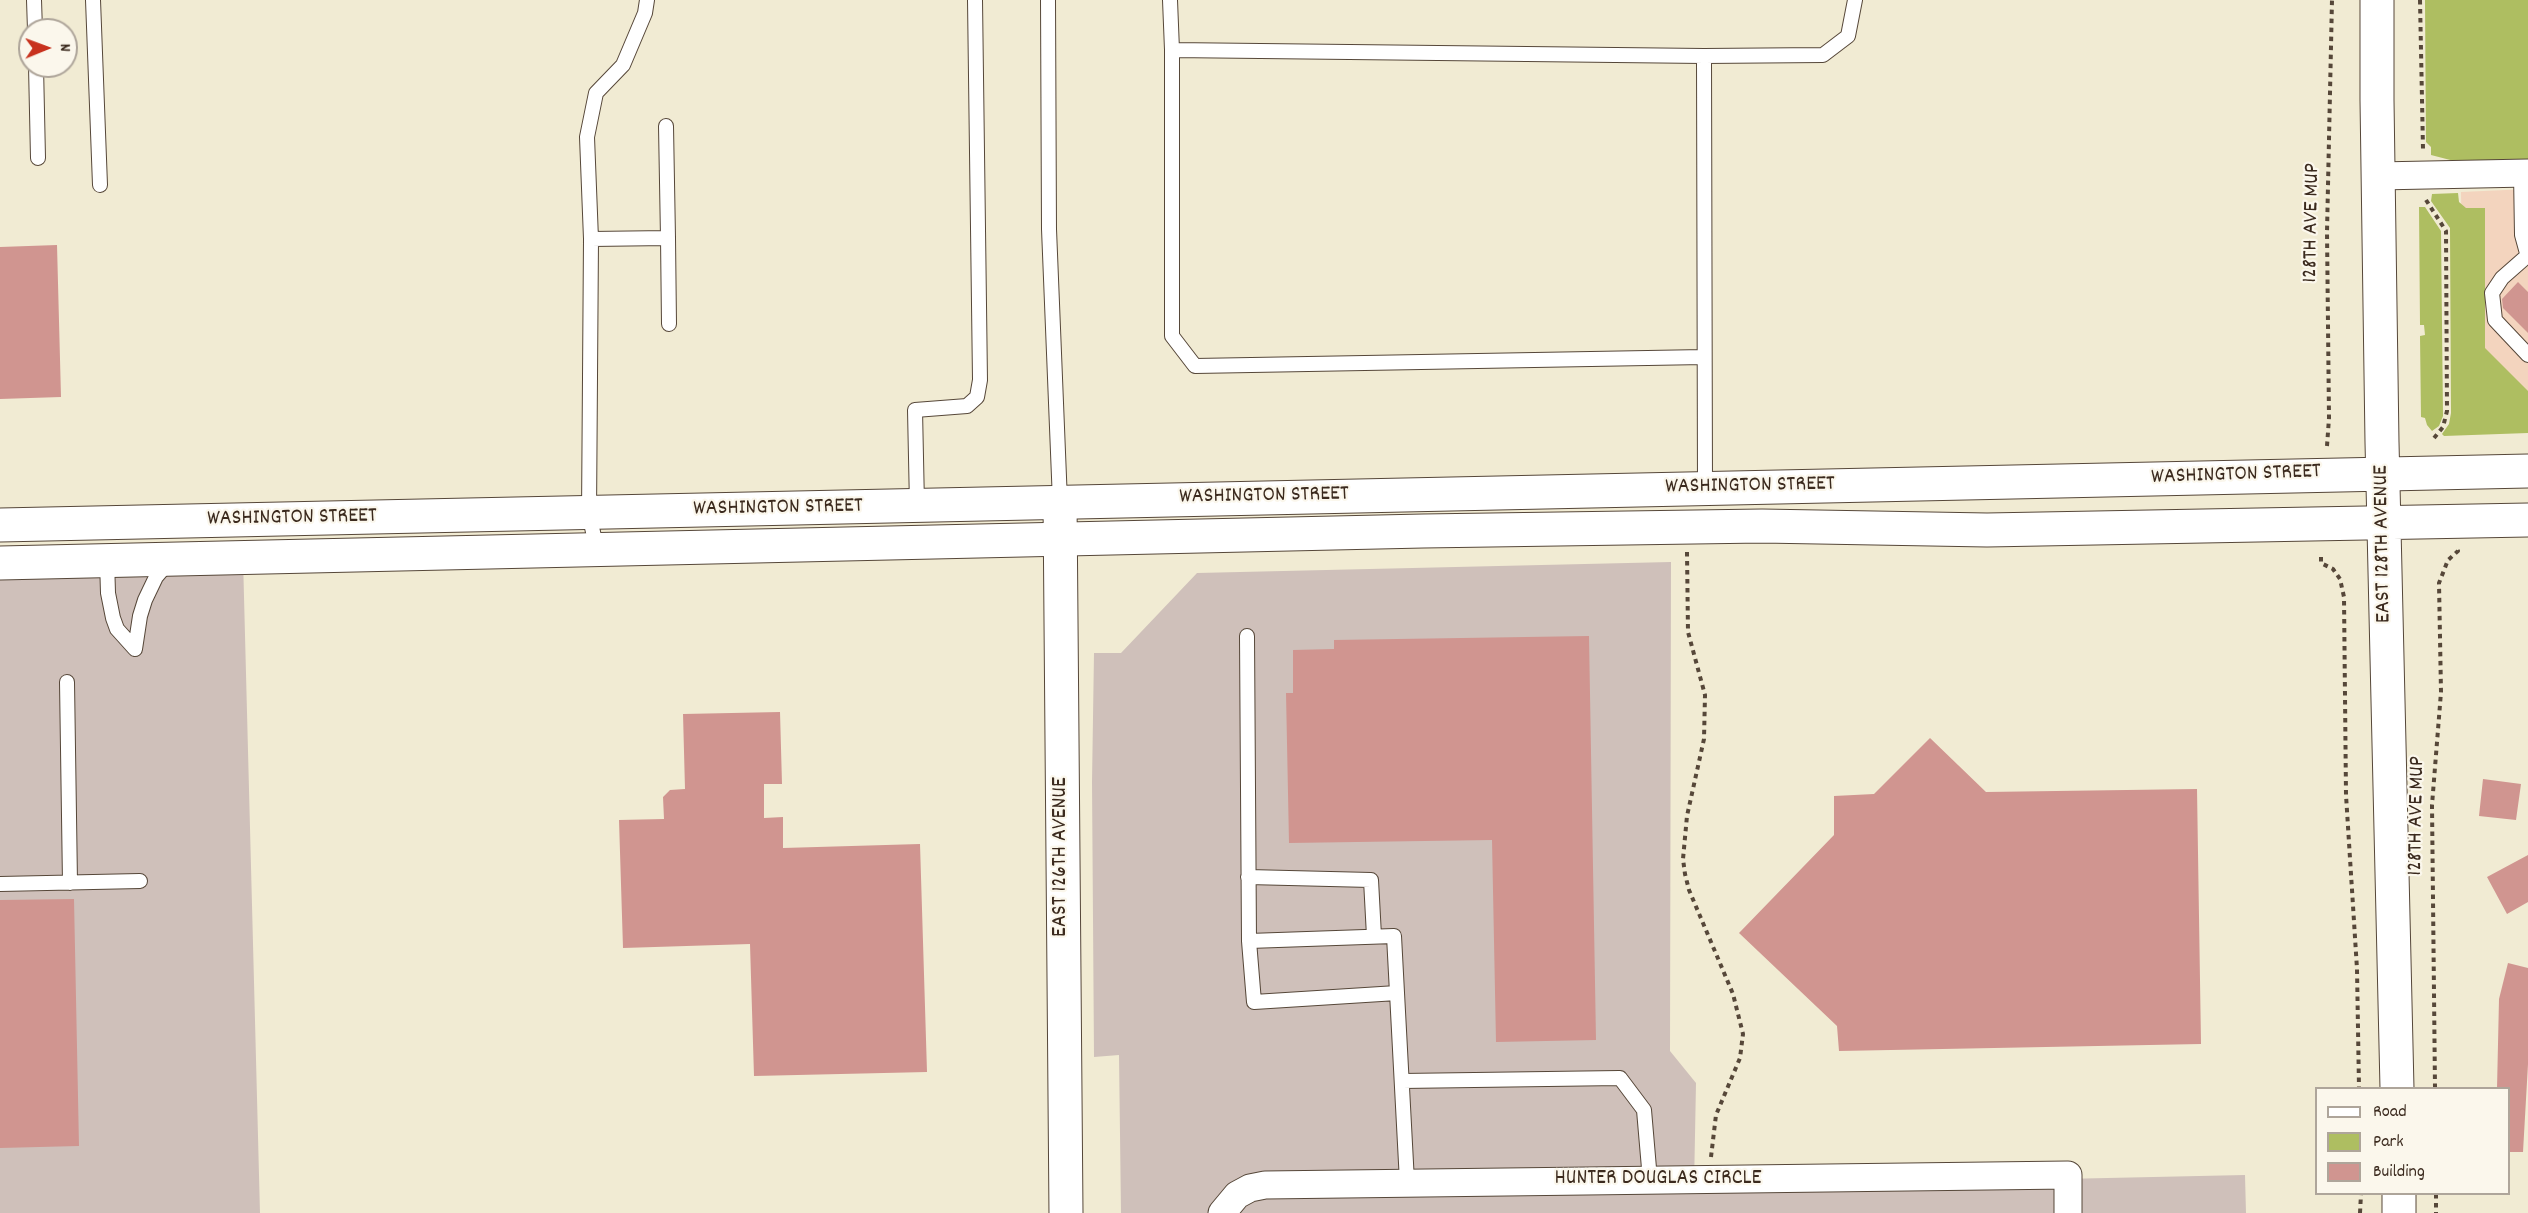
<!DOCTYPE html>
<style>
body{margin:0}
#map{position:relative;width:2528px;height:1213px;overflow:hidden;background:#f1ebd3;font-family:Dekko,sans-serif}
canvas{display:block}
.legend{position:absolute;left:2315px;top:1087px;width:195px;height:108px;box-sizing:border-box;background:#fbf7ec;border:2px solid #aea59a;margin:0;padding:8px 10px;list-style:none;font-size:18px;color:#3b2a1e}
.legend li{display:flex;align-items:center;gap:12px;height:30px}
.legend b{width:30px;border:2px solid #aea59a}
.north{position:absolute;left:18px;top:18px;width:60px;height:60px;box-sizing:border-box;background:#fbf7ec;border:2px solid #aea59a;border-radius:50%;rotate:89deg;font-size:16px;font-weight:700;line-height:24px;text-align:center;color:#3b2a1e}
.north::after{content:'';display:block;margin:auto;width:21px;height:27px;background:#c8321e;clip-path:polygon(50% 0,100% 100%,50% 72%,0 100%)}
</style>
<div id="map">
<canvas width="2528" height="1213"></canvas>
<ul class="legend">
<li><b style="height:8px;background:#fff"></b>Road</li>
<li><b style="height:16px;background:#aebe61"></b>Park</li>
<li><b style="height:16px;background:#d09590"></b>Building</li>
</ul>
<div class="north">N</div>
</div>
<script>
const g = document.querySelector('canvas').getContext('2d');
g.lineJoin = 'round';
function fill(path, color) { g.fillStyle = color; g.fill(path, 'evenodd'); }
const poly = rows => new Path2D(rows.map(r => 'M' + r).join(''));
function strokePath(path, color, width, dash) { g.strokeStyle = color; g.lineWidth = width; g.lineCap = dash ? 'butt' : 'round'; g.setLineDash(dash || []); g.stroke(path); }
function label(font, color, halo, rows, align = 'center') {
  g.font = font + ' Dekko,sans-serif'; g.lineWidth = 4.5; g.setLineDash([]); g.textBaseline = 'middle'; g.strokeStyle = halo; g.fillStyle = color; for (const [text, x, y, turn = 0] of rows) {
    g.save(); g.translate(x, y); g.rotate((+turn || 0) * Math.PI / 180); g.textAlign = isNaN(turn) ? turn : align; if (halo) g.strokeText(text, 0, 0); g.fillText(text, 0, 0); g.restore();
  }
}
fill(poly([
 [2528,189,2528,433,2464,385,2461,192]
]), '#f3d4be');
fill(poly([
 [243,558,260,1213,0,1213,0,562],
 [1671,562,1670,1051,1696,1083,1694,1187,2245,1175,2246,1213,1121,1213,1119,1055,1094,1057,1092,782,1094,653,1121,653,1197,573]
]), '#cfc0ba');
fill(poly([
 [2425,0,2528,0,2528,160,2458,162,2431,155,2431,147,2426,142],
 [2458,193,2459,202,2466,208,2485,208,2485,348,2528,391,2528,433,2444,436,2442,434,2449,424,2451,413,2450,228,2431,201,2432,194],
 [2419,207,2425,207,2441,231,2443,416,2439,426,2432,431,2427,425,2425,418,2421,417,2420,336,2425,335,2424,325,2420,325]
]), '#aebe61');
fill(poly([
 [57,245,61,397,0,399,0,247],
 [2518,282,2528,292,2528,333,2503,308,2502,299],
 [1589,636,1596,1040,1496,1042,1492,840,1289,843,1286,693,1293,693,1293,650,1334,649,1334,640],
 [780,712,782,784,764,784,764,818,783,817,783,848,920,844,927,1072,754,1076,750,944,623,948,619,820,664,819,663,797,670,790,685,789,683,714],
 [1930,738,1986,792,2197,789,2201,1044,1839,1051,1837,1026,1739,933,1834,835,1834,796,1874,794],
 [2483,779,2521,784,2516,820,2479,816],
 [2528,855,2528,902,2507,914,2487,877],
 [74,899,79,1146,0,1148,0,900],
 [2508,963,2528,968,2528,1064,2523,1152,2508,1152,2508,1089,2497,1089,2499,999]
]), '#d09590');
const service = poly([
 [34,0,35,30],
 [93,0,100,185],
 [1048,0,1049,229,1060,502],
 [1170,0,1172,50],
 [1704,56,1823,55,1848,36,1855,0],
 [36,66,38,158],
 [666,126,668,238],
 [2521,173,2522,235,2528,257],
 [591,239,668,238,669,324],
 [2527,256,2502,278,2492,293,2495,320,2528,355],
 [1704,357,1195,366,1172,336,1172,50,1704,56,1705,488],
 [917,505,915,410,967,406,977,397,980,380,975,0],
 [597,550,589,514,591,239,587,137,596,93,623,65,645,13,647,0],
 [107,560,108,593,113,618,117,629,135,649],
 [1247,636,1249,941,1394,936,1407,1182],
 [135,649,140,616,145,600,156,577,168,563],
 [67,682,70,883],
 [1248,877,1371,880,1374,936],
 [0,884,140,881],
 [1249,941,1254,1002,1397,993],
 [1402,1081,1620,1078,1644,1110,1650,1180]
]);
const minor = poly([
 [2378,176,2528,173],
 [1222,1213,1237,1195,1250,1188,1265,1185,2068,1175,2068,1213]
]);
const tertiary = poly([
 [1060,502,1066,1213]
]);
const secondary = poly([
 [2377,0,2377,100,2382,442,2397,1088],
 [0,525,2528,471],
 [0,563,1423,531,1762,526,1987,530,2528,520],
 [2399,1194,2399,1213]
]);
strokePath(service, '#564739', 16);
strokePath(minor, '#564739', 29);
strokePath(tertiary, '#564739', 35);
strokePath(secondary, '#564739', 35);
strokePath(poly([
 [2420,0,2423,149],
 [2426,200,2446,231,2447,411,2443,427,2434,438],
 [2327,446,2329,418,2327,232,2332,0],
 [1687,552,1688,632,1705,695,1704,739,1687,816,1683,859,1685,874,1689,890,1733,994,1743,1034,1740,1058,1716,1115,1711,1157],
 [2321,557,2321,563,2333,569,2340,579,2344,597,2346,795,2357,969,2359,1088],
 [2435,1088,2432,805,2441,692,2439,583,2448,560,2458,551,2456,547],
 [2436,1194,2436,1213],
 [2360,1213,2361,1194]
]), '#564739', 4, [4.5, 4.5]);
strokePath(service, '#fff', 14);
strokePath(minor, '#fff', 27);
strokePath(tertiary, '#fff', 33);
strokePath(secondary, '#fff', 33);
label('22px', '#3b2a1e', '#fbf7ec', [
 ["128TH AVE MUP",2313,223,-89],
 ["WASHINGTON STREET",2236,476,-2],
 ["WASHINGTON STREET",1750,487,-1],
 ["WASHINGTON STREET",1264,497,-1],
 ["WASHINGTON STREET",778,509,-1],
 ["WASHINGTON STREET",292,519,-1],
 ["EAST 128TH AVENUE",2384,544,-91],
 ["128TH AVE MUP",2418,816,-89],
 ["EAST 126TH AVENUE",1062,857,-90],
 ["HUNTER DOUGLAS CIRCLE",1658,1180]
]);
</script>
